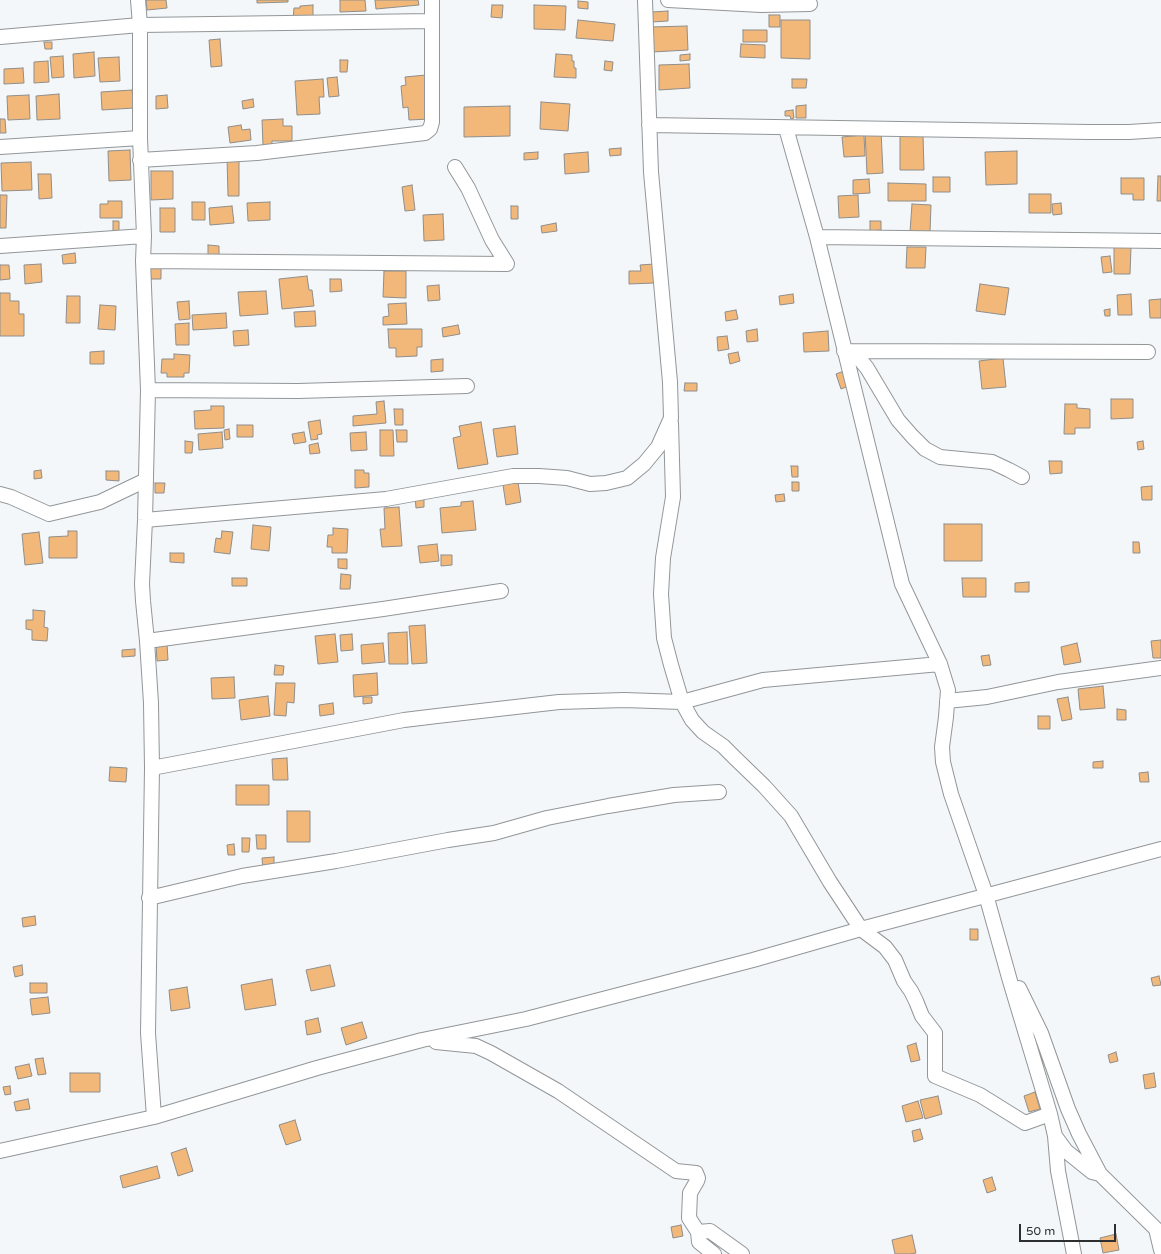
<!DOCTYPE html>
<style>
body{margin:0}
#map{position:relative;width:1161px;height:1254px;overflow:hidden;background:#f3f7fa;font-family:"Varela Round",sans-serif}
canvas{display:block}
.scale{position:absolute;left:1019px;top:1224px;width:97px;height:18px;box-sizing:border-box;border:2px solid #2e2f30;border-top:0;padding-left:5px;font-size:12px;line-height:14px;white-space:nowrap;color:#2e2f30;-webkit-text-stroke:3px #f3f7fa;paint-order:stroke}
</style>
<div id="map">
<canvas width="1161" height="1254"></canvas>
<div class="scale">50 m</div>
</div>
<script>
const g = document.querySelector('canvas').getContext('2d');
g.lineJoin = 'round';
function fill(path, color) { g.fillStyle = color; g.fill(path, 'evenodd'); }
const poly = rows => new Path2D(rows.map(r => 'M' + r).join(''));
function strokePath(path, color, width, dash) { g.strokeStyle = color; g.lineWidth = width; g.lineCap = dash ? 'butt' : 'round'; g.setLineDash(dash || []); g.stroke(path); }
const building = poly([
 [146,0,166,0,167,8,147,10,146,0],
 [257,0,288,0,288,2,257,3,257,0],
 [340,0,365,0,366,11,340,12,340,0],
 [375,0,418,0,419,5,376,9,375,0],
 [578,1,588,2,588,9,578,8,578,1],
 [313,5,313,21,293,20,294,8,300,8,300,6,313,5],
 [492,5,503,5,502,18,491,17,492,5],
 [534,5,566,6,565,30,534,29,534,5],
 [668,11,668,21,652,22,652,12,668,11],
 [769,15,780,15,780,27,769,27,769,15],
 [578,20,615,24,613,41,576,38,578,20],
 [781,20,810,20,810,59,781,58,781,20],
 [687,26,688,50,652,52,651,27,687,26],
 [743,30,767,30,767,42,743,42,743,30],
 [220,39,222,66,211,67,209,40,220,39],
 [44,42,52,42,52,49,45,49,44,42],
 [741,44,765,45,765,58,740,57,741,44],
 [94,52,95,76,74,78,73,54,94,52],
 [556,54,572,55,572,61,574,61,574,68,576,68,576,78,554,77,556,54],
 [690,54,690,60,680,61,680,55,690,54],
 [63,56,64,77,52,78,50,57,63,56],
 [119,57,120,81,100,82,98,58,119,57],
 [340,60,348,60,347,72,340,72,340,60],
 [48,61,49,82,34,83,34,62,48,61],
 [605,61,613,62,612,71,604,70,605,61],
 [689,64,690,88,659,90,659,65,689,64],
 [23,68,24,83,4,84,4,69,23,68],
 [426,75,430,119,409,120,408,107,403,108,401,86,406,85,405,77,426,75],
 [337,77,339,96,329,97,327,78,337,77],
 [323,79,324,97,319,97,320,114,297,115,295,81,323,79],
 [792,79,807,79,806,88,792,88,792,79],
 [132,90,134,108,102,110,101,92,132,90],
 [59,94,60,119,37,120,36,96,59,94],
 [29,95,30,119,8,120,7,96,29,95],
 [167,95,168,108,156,109,156,96,167,95],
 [253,99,254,107,243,109,242,101,253,99],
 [541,102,570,104,568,131,540,129,541,102],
 [806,105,806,118,796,118,796,106,806,105],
 [510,106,510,136,464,137,464,107,510,106],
 [793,110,794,118,791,119,790,116,785,116,785,111,793,110],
 [0,119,5,119,6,133,0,133,0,119],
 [283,119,283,126,292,126,292,141,272,141,272,145,263,145,262,120,283,119],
 [241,125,242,130,250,129,251,140,230,143,228,127,241,125],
 [881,130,883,173,867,174,865,131,881,130],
 [864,135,865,156,844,157,842,137,864,135],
 [923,135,924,170,900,170,900,136,923,135],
 [621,148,621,155,610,156,609,149,621,148],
 [130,150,131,180,109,181,108,151,130,150],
 [1017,151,1017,184,986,185,985,152,1017,151],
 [538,152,538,159,524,160,524,153,538,152],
 [588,152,589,172,565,174,564,154,588,152],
 [227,157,239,157,239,196,228,196,227,157],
 [31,162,32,190,2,191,1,163,31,162],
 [151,171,173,171,173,199,151,200,151,171],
 [38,174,51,174,52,198,39,199,38,174],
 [1158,176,1161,176,1161,201,1157,201,1158,176],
 [933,177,950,177,950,192,933,192,933,177],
 [1121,178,1144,178,1144,200,1133,200,1133,194,1121,194,1121,178],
 [869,179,870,193,853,194,853,180,869,179],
 [888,183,926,184,926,201,888,201,888,183],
 [412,185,415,210,405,211,402,187,412,185],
 [1029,194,1051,194,1051,213,1029,213,1029,194],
 [0,195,7,195,6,228,0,228,0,195],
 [858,195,859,217,839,218,838,196,858,195],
 [108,201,122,201,122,218,100,218,100,204,108,204,108,201],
 [192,202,205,202,205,220,192,220,192,202],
 [270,202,270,220,248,221,247,203,270,202],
 [1061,203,1062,214,1053,215,1052,204,1061,203],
 [912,204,931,205,930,232,910,232,912,204],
 [232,206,234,223,210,225,209,208,232,206],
 [511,206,518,206,518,219,511,219,511,206],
 [160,208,175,208,175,232,160,232,160,208],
 [443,214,444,240,424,241,423,215,443,214],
 [113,221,119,221,119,233,113,233,113,221],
 [870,221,881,221,881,230,870,231,870,221],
 [556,223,557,231,542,233,541,226,556,223],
 [208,245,219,246,219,255,208,255,208,245],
 [907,247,926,247,925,268,906,268,907,247],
 [1114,247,1131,247,1130,274,1114,274,1114,247],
 [75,253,76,263,63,264,62,255,75,253],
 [1110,256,1112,272,1103,273,1101,257,1110,256],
 [41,264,42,282,25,284,24,265,41,264],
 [654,264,654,283,629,284,629,271,641,271,640,265,654,264],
 [0,265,9,265,10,279,0,280,0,265],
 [161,267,161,279,151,279,150,268,161,267],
 [384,271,406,271,406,298,383,297,384,271],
 [307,276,309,290,312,290,314,306,282,309,279,279,307,276],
 [330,279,341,279,342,291,330,292,330,279],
 [980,284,1009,288,1005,315,976,311,980,284],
 [439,285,440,300,428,301,427,286,439,285],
 [266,291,268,314,240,316,238,292,266,291],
 [0,293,10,293,10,301,19,301,19,314,24,314,24,336,0,336,0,293],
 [793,294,794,303,780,305,779,296,793,294],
 [1131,294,1132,315,1118,315,1117,295,1131,294],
 [67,296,80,296,80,323,66,323,67,296],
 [1161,299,1161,318,1150,318,1149,300,1161,299],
 [189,301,190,319,179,320,177,302,189,301],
 [406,303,407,324,383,325,383,317,389,316,388,304,406,303],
 [100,305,116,306,115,330,98,329,100,305],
 [1110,309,1110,316,1105,316,1104,310,1110,309],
 [736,310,738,319,726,321,725,312,736,310],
 [315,311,316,326,295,327,294,312,315,311],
 [226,313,227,328,193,330,192,315,226,313],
 [189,323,189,345,176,345,175,324,189,323],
 [458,325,460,334,443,337,442,328,458,325],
 [388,329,422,329,422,347,417,347,417,356,396,357,396,348,389,348,388,329],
 [757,329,758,341,747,342,746,331,757,329],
 [248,330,249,345,234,346,233,331,248,330],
 [828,331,829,351,804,352,803,333,828,331],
 [727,336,729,349,718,351,717,337,727,336],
 [104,351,104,364,90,364,90,352,104,351],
 [738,352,740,361,730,364,728,354,738,352],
 [174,354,190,355,189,373,184,373,184,377,167,377,167,373,161,373,162,359,174,359,174,354],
 [1003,358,1006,387,982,389,979,361,1003,358],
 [443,359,443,371,431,372,431,360,443,359],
 [844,371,849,386,841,389,836,374,844,371],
 [685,383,697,383,697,391,684,391,685,383],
 [1111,399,1133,399,1133,418,1111,419,1111,399],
 [384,401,386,423,353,426,353,416,377,414,376,402,384,401],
 [1065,404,1077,404,1077,408,1090,409,1090,428,1075,428,1075,434,1064,434,1065,404],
 [211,406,224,406,224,428,195,429,194,411,211,410,211,406],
 [394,409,403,409,403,425,395,425,394,409],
 [320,420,322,434,317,435,318,439,311,440,308,422,320,420],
 [481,422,488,464,458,469,453,438,461,436,459,426,481,422],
 [237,425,253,425,253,437,237,437,237,425],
 [515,426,518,454,497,457,493,429,515,426],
 [229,429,230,439,225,440,224,430,229,429],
 [380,430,393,430,394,456,380,456,380,430],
 [396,430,407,430,407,442,397,442,396,430],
 [222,432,223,448,199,450,198,434,222,432],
 [304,432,306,442,294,444,292,434,304,432],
 [366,432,367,450,351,451,350,433,366,432],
 [185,441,193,442,192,453,185,453,185,441],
 [1143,441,1144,449,1138,450,1137,442,1143,441],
 [318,443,320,453,310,454,309,445,318,443],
 [1049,461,1062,461,1062,473,1050,474,1049,461],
 [791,466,798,466,798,477,792,477,791,466],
 [41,470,42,478,34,479,34,471,41,470],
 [355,470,364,470,364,473,369,473,369,487,355,488,355,470],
 [106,471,119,471,119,481,106,480,106,471],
 [518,482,521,502,506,505,503,485,518,482],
 [792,482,799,482,799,491,792,491,792,482],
 [155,483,165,483,164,493,155,493,155,483],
 [1152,486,1152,500,1142,500,1141,487,1152,486],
 [784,494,785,501,776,502,775,495,784,494],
 [424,495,424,507,416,508,415,496,424,495],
 [473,501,476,530,442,533,440,508,461,506,461,502,473,501],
 [399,507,402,546,382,547,380,529,385,529,384,508,399,507],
 [944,524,982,524,982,561,944,561,944,524],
 [253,525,271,527,269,551,251,549,253,525],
 [333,528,348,529,347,553,332,553,332,547,327,547,328,535,333,535,333,528],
 [68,531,77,531,77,558,49,558,49,537,68,536,68,531],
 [222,531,233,532,230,554,214,552,216,538,221,539,222,531],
 [39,532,43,563,25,565,22,534,39,532],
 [1133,542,1139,542,1140,553,1133,553,1133,542],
 [437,544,439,561,420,563,418,546,437,544],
 [170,553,184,553,184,563,170,562,170,553],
 [441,555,452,555,452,565,441,566,441,555],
 [338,559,347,559,347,569,338,568,338,559],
 [341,574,351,575,350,589,340,589,341,574],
 [232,578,247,578,247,586,232,586,232,578],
 [962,578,986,578,986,597,963,597,962,578],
 [1029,582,1029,592,1015,592,1015,583,1029,582],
 [33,610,45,611,44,627,48,628,47,641,32,640,32,630,26,629,26,620,33,620,33,610],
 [425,625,427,663,412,664,409,626,425,625],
 [407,632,408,664,389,664,388,633,407,632],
 [335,634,338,662,318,664,315,636,335,634],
 [352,634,353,650,341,651,340,635,352,634],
 [1161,640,1161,658,1153,658,1151,641,1161,640],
 [383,643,385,662,362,664,361,645,383,643],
 [1077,643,1081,662,1064,665,1061,647,1077,643],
 [156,644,167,644,168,660,157,661,156,644],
 [135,649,135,656,122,657,122,650,135,649],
 [989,655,991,665,983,666,981,656,989,655],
 [275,665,284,666,283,675,274,675,275,665],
 [377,673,378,695,354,697,353,675,377,673],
 [234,677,235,698,212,699,211,678,234,677],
 [276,683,295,683,294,703,287,702,286,716,274,715,276,683],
 [1103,686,1105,708,1080,710,1078,689,1103,686],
 [268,696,270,716,241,720,239,700,268,696],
 [363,697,372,697,372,703,363,704,363,697],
 [1068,697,1072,719,1062,721,1057,699,1068,697],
 [333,703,334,714,320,716,319,705,333,703],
 [1117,709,1126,710,1126,720,1117,720,1117,709],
 [1038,716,1050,716,1050,729,1038,729,1038,716],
 [287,758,288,780,273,780,272,759,287,758],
 [1103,761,1103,768,1093,768,1093,762,1103,761],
 [110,767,127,768,126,782,109,781,110,767],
 [1148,772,1149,782,1140,782,1139,773,1148,772],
 [236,785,269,785,269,805,236,805,236,785],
 [287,811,310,811,310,842,287,842,287,811],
 [256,835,266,835,266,849,257,849,256,835],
 [242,838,250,838,249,852,242,852,242,838],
 [234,844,235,855,228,855,227,845,234,844],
 [274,857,274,871,263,871,262,858,274,857],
 [35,916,36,925,23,927,22,918,35,916],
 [970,929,978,929,978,940,970,940,970,929],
 [22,965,23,975,15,977,13,967,22,965],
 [330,965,335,986,311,991,306,970,330,965],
 [1159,976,1161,985,1153,986,1151,978,1159,976],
 [272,979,276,1005,245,1010,241,985,272,979],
 [30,983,47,983,47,993,30,993,30,983],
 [187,987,190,1008,171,1011,169,990,187,987],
 [48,997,50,1013,32,1015,30,999,48,997],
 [318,1018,321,1032,307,1035,305,1021,318,1018],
 [362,1022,367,1038,346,1045,341,1028,362,1022],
 [916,1043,920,1060,911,1062,907,1046,916,1043],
 [1116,1052,1118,1061,1110,1063,1108,1055,1116,1052],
 [43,1058,46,1074,38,1075,35,1059,43,1058],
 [29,1064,32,1076,18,1079,15,1067,29,1064],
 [70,1073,100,1073,100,1092,70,1092,70,1073],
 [1154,1073,1156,1087,1145,1089,1143,1075,1154,1073],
 [10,1086,11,1094,5,1095,3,1087,10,1086],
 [1035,1092,1040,1109,1029,1112,1024,1096,1035,1092],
 [938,1096,942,1114,925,1119,920,1100,938,1096],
 [28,1099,30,1109,16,1111,14,1102,28,1099],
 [918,1101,923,1118,906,1122,902,1106,918,1101],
 [295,1120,301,1140,286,1145,279,1125,295,1120],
 [920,1129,923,1139,914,1142,912,1131,920,1129],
 [186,1148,193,1171,178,1176,171,1153,186,1148],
 [157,1166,160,1178,123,1188,120,1176,157,1166],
 [992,1177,996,1190,987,1193,983,1180,992,1177],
 [681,1225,683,1236,673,1238,671,1227,681,1225],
 [1116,1234,1119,1250,1103,1253,1100,1238,1116,1234],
 [912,1235,916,1253,910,1254,895,1254,892,1240,912,1235]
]);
fill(building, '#f1b87a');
strokePath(building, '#908d8a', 1);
const street = poly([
 [138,0,140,25,140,138,144,236,143,261,148,390,145,520,142,584,143,601,147,641,151,703,152,768,148,1033,154,1117],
 [668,0,761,5,810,4],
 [0,37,140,25,432,21],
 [649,125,1089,132,1129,132,1161,130],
 [786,128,817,237,902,584,940,664,948,690,946,717,942,747,943,762,951,794,986,895,1010,981,1050,1114,1055,1136,1058,1171,1074,1254],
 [0,147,140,138],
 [140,160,257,153,425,133,430,129,432,122,432,0],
 [817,237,1161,241],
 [0,246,144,236],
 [143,261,507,264,492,240,468,188,455,167],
 [844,351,1148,352],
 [854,352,867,368,898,420,912,436,925,449,940,457,992,462,1009,470,1022,477],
 [148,390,298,391,467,386],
 [671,423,673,497,663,558,661,594,664,638,671,665,682,702,692,720,703,732,723,746,735,758,764,786,791,816,830,882,861,929,885,947,895,960,904,981,911,991,916,1001,922,1016,935,1033,935,1076,980,1095,1025,1123,1050,1114],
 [0,494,11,497,49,514,100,502,146,480],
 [145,520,386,499,513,476,539,476,567,478,590,484,606,483,627,478,644,464,658,447,671,418,670,382,651,172,645,0],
 [147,641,383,609,501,591],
 [947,701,987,697,1058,682,1161,668],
 [152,768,404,720,437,716,559,702,624,700,682,702,763,680,940,664],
 [149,898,242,876,336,861,448,840,494,833,547,818,608,806,674,795,719,792],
 [1019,988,1041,1033,1068,1109,1079,1134,1100,1174],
 [436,1042,476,1046,491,1053,558,1091,676,1171,696,1173,698,1178,697,1181,690,1193,689,1218,698,1232,699,1242,714,1254],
 [1055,1136,1066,1151,1092,1172,1100,1174,1156,1229,1161,1250],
 [0,1151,154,1117,317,1068,422,1040,526,1019,753,960,861,929,1161,849],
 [698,1232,710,1231,742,1254]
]);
strokePath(street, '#929698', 16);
strokePath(street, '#fff', 14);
</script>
